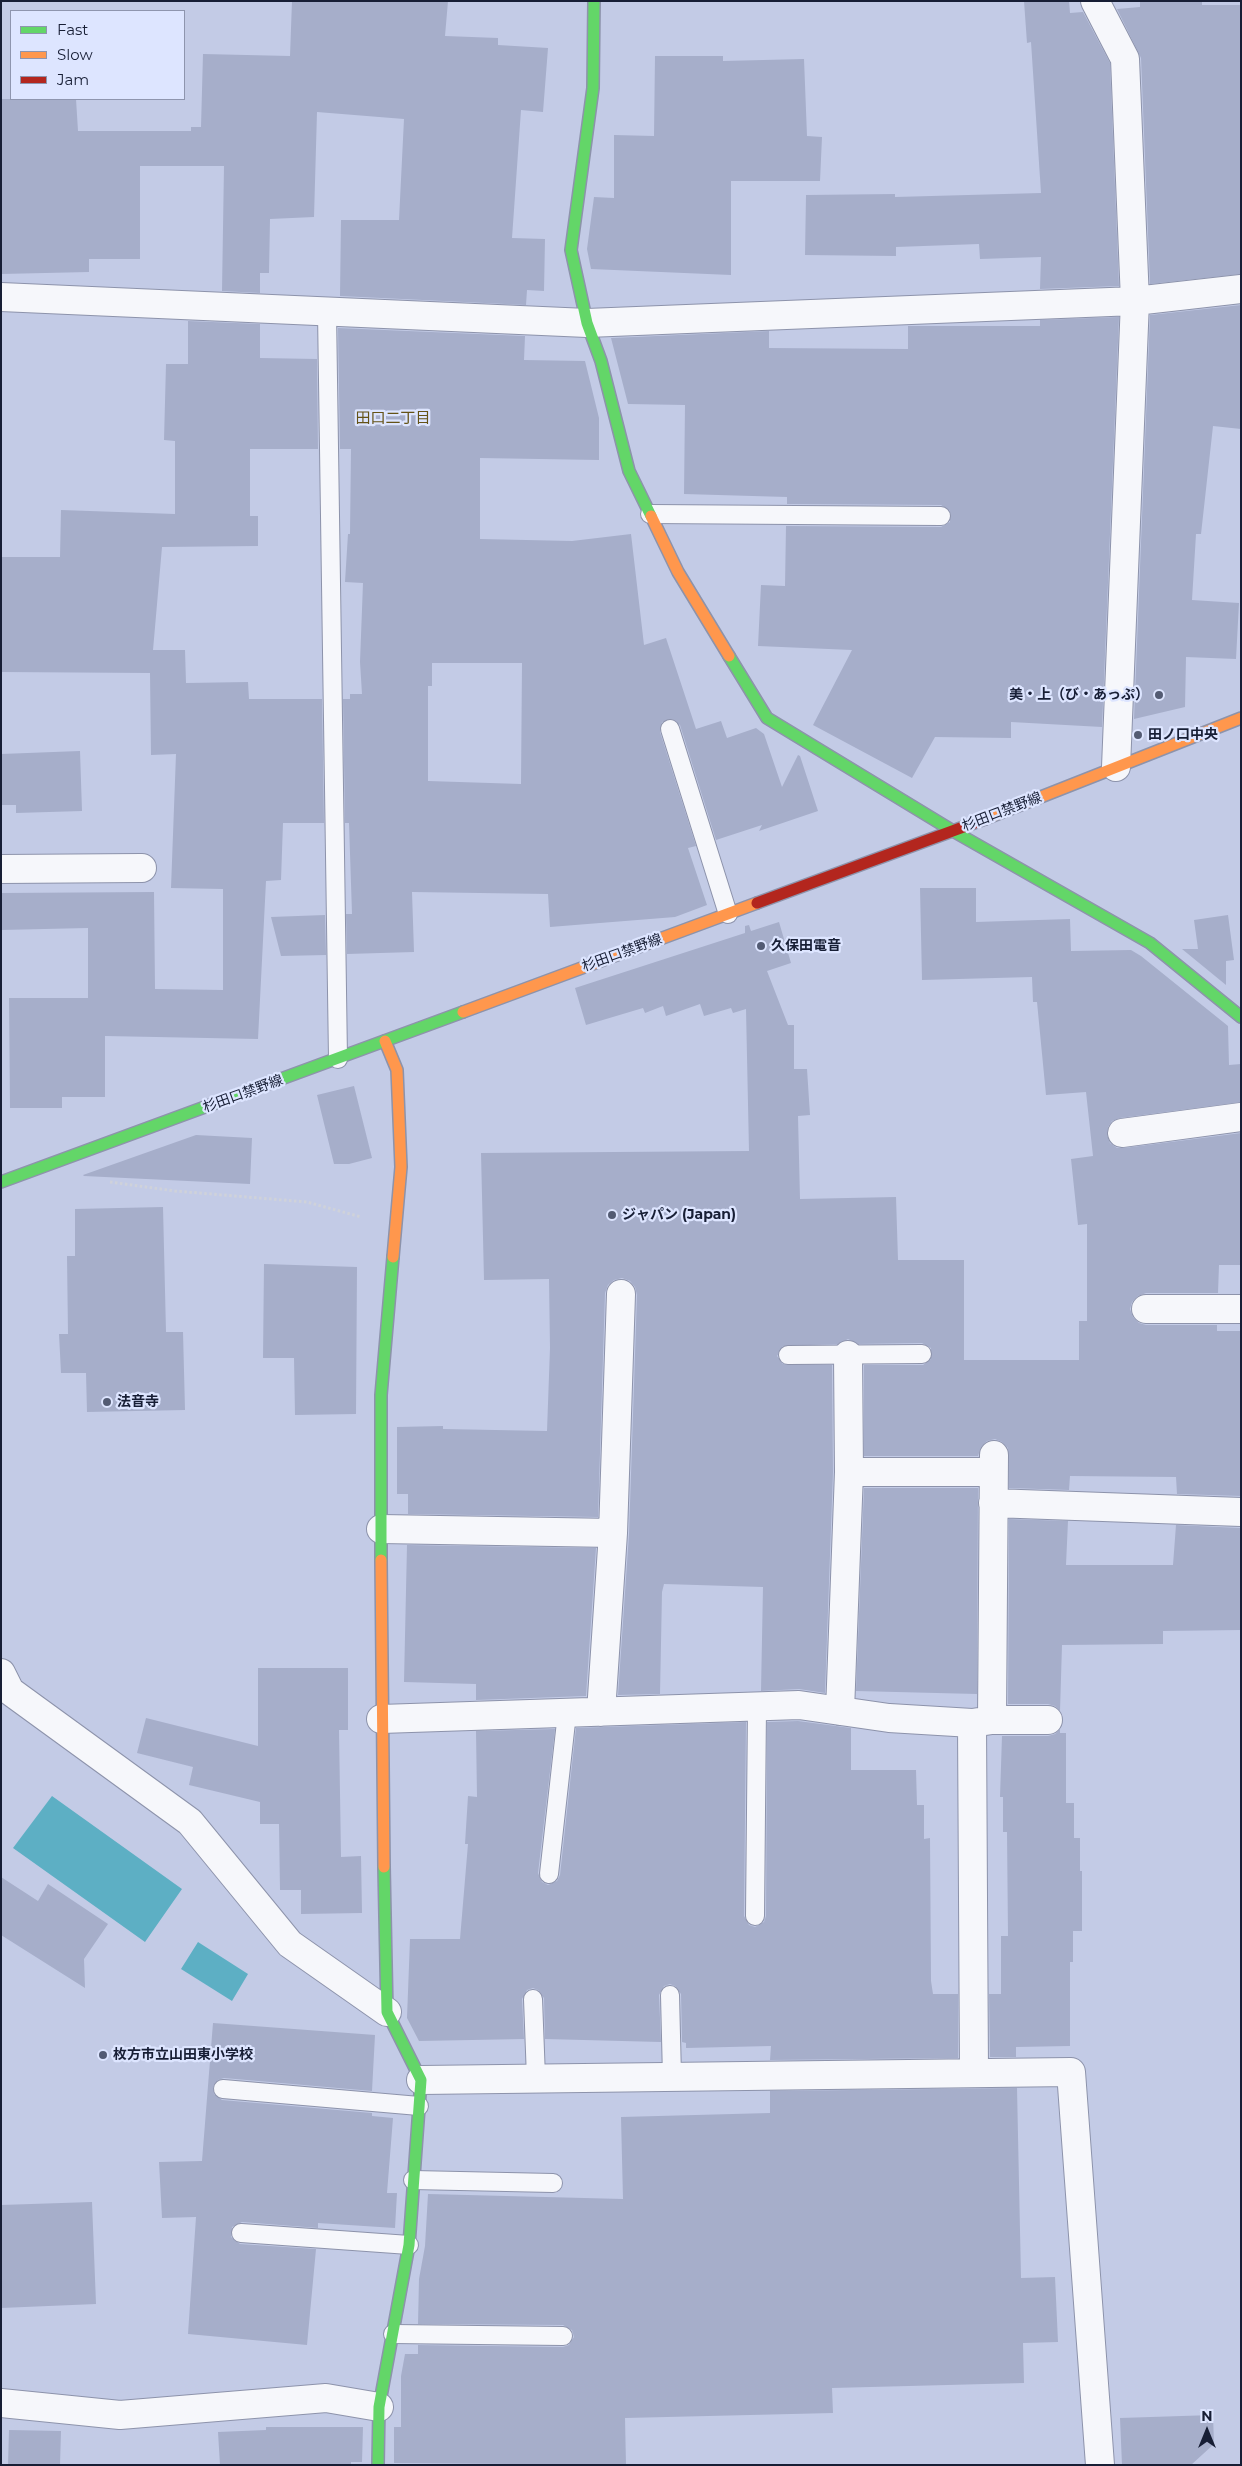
<!DOCTYPE html>
<meta charset="utf-8">
<style>
body{margin:0}
#map{position:relative;width:1242px;height:2466px;overflow:hidden;background:#c3cbe6;font-family:Montserrat,sans-serif}
canvas{display:block}
.frame{position:absolute;inset:0;border:2px solid #171e35;pointer-events:none}
.legend{position:absolute;left:10px;top:10px;width:175px;height:90px;box-sizing:border-box;background:#dde5ff;border:1px solid #8e95ae;margin:0;padding:6px 9px;list-style:none;font-size:15px;color:#171e35}
.legend li{display:flex;align-items:center;gap:10px;height:25px}
.legend b{width:25px;border:1px solid #8e95ae}
.north{position:absolute;left:1182px;top:2406px;width:50px;height:50px;-webkit-text-stroke:4px #dde5ff;paint-order:stroke;rotate:0deg;font-size:14px;font-weight:700;line-height:20px;text-align:center;color:#171e35}
.north::after{content:'';display:block;margin:auto;width:18px;height:22px;background:#171e35;clip-path:polygon(50% 0,100% 100%,50% 72%,0 100%)}
</style>
<div id="map">
<canvas width="1242" height="2466"></canvas>
<div class="frame"></div>
<ul class="legend">
<li><b style="height:6px;background:#63d668"></b>Fast</li>
<li><b style="height:6px;background:#ff974d"></b>Slow</li>
<li><b style="height:6px;background:#b3261e"></b>Jam</li>
</ul>
<div class="north">N</div>
</div>
<script>
const g = document.querySelector('canvas').getContext('2d');
g.lineJoin = 'round';
function fill(path, color) { g.fillStyle = color; g.fill(path, 'evenodd'); }
const poly = rows => new Path2D(rows.map(r => 'M' + r).join(''));
function strokePath(path, color, width, dash) { g.strokeStyle = color; g.lineWidth = width; g.lineCap = dash ? 'butt' : 'round'; g.setLineDash(dash || []); g.stroke(path); }
function label(font, color, halo, rows, align = 'center') {
  g.font = font + ' Montserrat,"Noto Sans JP",sans-serif'; g.lineWidth = 4.5; g.setLineDash([]); g.textBaseline = 'middle'; g.strokeStyle = halo; g.fillStyle = color; for (const [text, x, y, turn = 0] of rows) {
    g.save(); g.translate(x, y); g.rotate((+turn || 0) * Math.PI / 180); g.textAlign = isNaN(turn) ? turn : align; if (halo) g.strokeText(text, 0, 0); g.fillText(text, 0, 0); g.restore();
  }
}
fill(poly([
 [52,1796,182,1889,145,1942,13,1848],
 [198,1942,248,1974,232,2001,181,1969]
]), '#5dafc4');
fill(poly([
 [292,1,448,1,445,36,498,38,498,45,548,48,543,112,521,110,512,238,545,239,544,291,527,290,526,305,340,296,341,220,399,220,404,119,317,112,314,217,270,219,269,273,260,273,260,293,222,291,224,166,140,166,140,259,89,259,89,272,1,274,1,99,76,99,78,131,191,131,191,127,201,127,203,54,290,56],
 [1024,1,1069,1,1070,13,1083,12,1110,63,1119,286,1040,289,1041,257,980,259,979,244,896,247,896,256,805,255,806,195,895,194,895,197,1041,193,1031,42,1027,43],
 [1140,1,1202,1,1202,5,1241,5,1241,274,1150,284,1141,58,1117,9,1140,7],
 [655,56,723,56,723,61,804,59,807,136,822,137,820,181,731,181,731,275,591,269,587,249,594,197,614,198,614,135,654,136],
 [1241,305,1241,429,1213,426,1201,534,1196,534,1192,600,1239,603,1236,659,1186,657,1185,707,1134,719,1150,315],
 [1119,317,1102,727,1011,722,1011,738,935,737,912,778,813,725,852,650,758,646,761,585,785,586,786,526,941,527,950,522,950,511,941,505,787,504,787,497,684,494,685,405,628,404,611,338,769,331,769,348,908,349,908,326,1040,326,1040,320],
 [188,321,260,324,260,358,317,359,318,449,250,449,250,516,258,516,258,546,162,547,153,650,185,650,186,683,248,682,249,699,322,699,324,823,283,823,281,880,266,881,258,1039,105,1036,105,1097,62,1097,62,1108,10,1108,9,998,88,998,88,928,1,930,1,893,154,892,155,989,223,990,223,889,171,888,176,754,151,755,150,673,1,672,1,557,60,557,61,510,175,514,175,441,164,440,166,364,188,364],
 [338,328,525,336,524,360,585,361,599,418,599,460,480,458,480,539,572,541,631,534,644,645,666,638,696,729,721,721,727,738,756,728,764,734,782,787,798,755,800,756,818,811,759,831,762,825,716,840,680,725,672,719,662,722,660,732,696,846,688,848,707,905,675,917,550,927,548,894,412,892,414,952,347,954,346,914,352,914,349,823,345,823,343,699,350,699,350,694,362,694,360,662,363,583,345,582,348,534,350,534,351,449,340,449],
 [432,663,522,663,521,784,428,781,428,686,432,686],
 [80,751,82,811,16,813,16,805,1,805,1,754],
 [920,888,976,888,976,922,1070,919,1071,951,1131,950,1141,956,1228,1026,1229,1065,1241,1064,1241,1102,1120,1118,1112,1121,1108,1127,1107,1135,1110,1143,1117,1148,1124,1148,1241,1133,1241,1265,1219,1265,1218,1293,1146,1293,1138,1296,1132,1302,1130,1309,1133,1317,1139,1323,1146,1325,1217,1325,1217,1331,1241,1331,1241,1496,1177,1494,1176,1477,1070,1476,1069,1490,1009,1488,1008,1448,1002,1442,995,1439,987,1441,981,1447,978,1456,864,1456,864,1365,923,1365,931,1359,931,1348,922,1343,858,1344,848,1339,838,1344,783,1346,777,1356,783,1364,832,1365,833,1472,825,1693,799,1689,761,1691,763,1587,664,1584,662,1592,660,1694,618,1695,629,1534,637,1295,635,1287,630,1281,622,1278,614,1280,608,1285,605,1293,598,1517,408,1514,408,1494,397,1494,397,1427,443,1426,443,1429,547,1431,550,1348,549,1279,484,1280,481,1153,749,1151,746,1009,733,1013,731,1008,704,1016,700,1004,666,1016,663,1006,645,1013,643,1008,586,1025,575,988,745,933,745,926,749,925,751,931,779,922,791,963,767,971,788,1025,794,1025,794,1069,807,1069,810,1115,798,1116,800,1199,896,1197,898,1260,964,1260,964,1360,1079,1360,1079,1321,1087,1321,1087,1224,1078,1225,1071,1159,1093,1156,1086,1092,1046,1095,1037,1002,1033,1002,1032,977,922,980],
 [325,915,326,955,281,956,271,917],
 [1228,915,1234,960,1226,961,1226,985,1182,949,1198,949,1194,920],
 [354,1086,372,1158,349,1164,334,1164,317,1095],
 [196,1135,252,1138,250,1184,84,1176,83,1175],
 [163,1207,166,1332,183,1332,185,1410,87,1412,86,1373,61,1373,59,1334,68,1334,67,1256,75,1256,75,1209],
 [264,1264,357,1267,356,1414,295,1415,294,1358,263,1358],
 [864,1488,978,1488,977,1694,856,1691],
 [1009,1519,1068,1521,1066,1565,1173,1565,1176,1525,1241,1528,1241,1630,1163,1631,1163,1644,1062,1645,1060,1711,1055,1706,1048,1704,1008,1704],
 [407,1545,596,1548,586,1696,476,1700,476,1684,404,1682],
 [258,1668,348,1668,348,1730,339,1730,341,1857,361,1856,362,1913,301,1914,301,1890,280,1890,279,1824,260,1824,260,1802,189,1785,193,1767,137,1753,146,1718,258,1746],
 [798,1721,851,1728,851,1770,916,1770,917,1805,924,1805,924,1839,930,1838,931,1981,933,1994,958,1994,958,2058,770,2060,771,2046,686,2048,686,2043,682,2042,681,1994,675,1986,670,1984,664,1986,659,1995,661,2042,545,2039,544,1998,538,1990,533,1988,527,1990,522,1999,524,2039,419,2041,407,2018,410,1939,460,1939,468,1844,465,1844,468,1796,477,1797,476,1731,555,1729,538,1873,542,1882,548,1885,557,1881,560,1875,576,1728,746,1722,744,1916,749,1925,755,1927,764,1922,766,1916,767,1722],
 [1060,1729,1060,1733,1066,1733,1066,1803,1074,1803,1074,1838,1080,1838,1080,1871,1082,1871,1082,1931,1073,1931,1073,1962,1070,1962,1070,2046,1016,2047,1016,2057,990,2057,989,1994,1001,1994,1001,1936,1008,1936,1007,1832,1003,1832,1003,1797,1000,1797,1002,1736,1048,1736,1055,1734],
 [1,1877,38,1901,48,1884,108,1924,84,1959,85,1988,1,1935],
 [213,2023,375,2035,372,2091,224,2078,218,2080,213,2088,214,2094,222,2100,372,2113,372,2116,393,2118,387,2193,397,2193,395,2228,318,2223,318,2228,242,2222,232,2227,231,2237,240,2244,316,2249,307,2345,188,2334,196,2217,162,2218,159,2162,202,2161],
 [1017,2088,1021,2278,1055,2277,1058,2342,1023,2343,1024,2383,832,2388,833,2413,625,2418,626,2465,394,2463,394,2427,401,2427,401,2376,405,2354,418,2354,418,2345,563,2347,569,2345,574,2337,572,2330,563,2325,418,2324,419,2279,425,2246,428,2194,623,2199,621,2117,770,2113,770,2091],
 [92,2202,96,2304,1,2308,1,2205],
 [1213,2415,1214,2444,1191,2465,1122,2465,1120,2418],
 [266,2427,363,2427,362,2462,351,2462,351,2465,220,2465,218,2432,266,2430],
 [9,2430,61,2431,60,2465,8,2465]
]), '#a6aeca');
const lane = poly([
 [327,312,338,1059],
 [650,514,941,516],
 [670,729,728,914],
 [788,1355,922,1354],
 [549,1874,567,1713],
 [755,1916,757,1707],
 [670,1995,672,2077],
 [533,1999,536,2078],
 [223,2089,419,2106],
 [413,2180,553,2183],
 [241,2233,409,2245],
 [393,2334,563,2336]
]);
const street = poly([
 [1095,1,1125,59,1135,301,1116,767],
 [1,297,587,323,1135,301,1241,289],
 [1,869,142,868],
 [1122,1133,1241,1117],
 [1146,1309,1241,1309],
 [849,1472,993,1472],
 [993,1503,1241,1512],
 [381,1529,613,1533],
 [1,1673,10,1691,190,1822,290,1944,387,2012],
 [840,1711,849,1472,848,1355],
 [601,1712,613,1533,621,1294],
 [381,1719,799,1705,889,1718,972,1723,992,1720,1048,1720],
 [992,1720,994,1455],
 [972,1723,974,2073],
 [421,2080,1071,2072,1100,2465],
 [1,2403,120,2415,326,2398,379,2407]
]);
const fast = poly([
 [594,1,593,88,571,250,587,323,601,361,629,471,651,516],
 [729,656,767,718,953,831,1150,943,1241,1017],
 [1,1182,463,1012],
 [381,1560,381,1395,393,1257],
 [378,2465,379,2407,409,2245,421,2080,387,2012,384,1867]
]);
const slow = poly([
 [651,516,678,572,729,656],
 [985,819,1241,718],
 [463,1012,757,903],
 [385,1041,397,1070,401,1167,393,1257],
 [381,1560,384,1867]
]);
const jam = poly([
 [757,903,985,819]
]);
strokePath(lane, '#8d93ab', 20);
strokePath(street, '#8d93ab', 30);
strokePath(fast, '#8d93ab', 14);
strokePath(slow, '#8d93ab', 14);
strokePath(jam, '#8d93ab', 14);
strokePath(poly([
 [110,1182,175,1191,307,1202,361,1217]
]), '#cfd2da', 3, [2.5, 2.5]);
strokePath(lane, '#f6f7fb', 18);
strokePath(street, '#f6f7fb', 28);
strokePath(fast, '#63d668', 11);
strokePath(slow, '#ff974d', 11);
strokePath(jam, '#b3261e', 11);
for (const [x, y, r, color] of [
 [1159,695,5,"#535b73"],
 [1138,735,5,"#535b73"],
 [761,946,5,"#535b73"],
 [612,1215,5,"#535b73"],
 [107,1402,5,"#535b73"],
 [103,2055,5,"#535b73"]
]) { const dot = new Path2D(); dot.arc(x, y, r, 0, 2 * Math.PI); g.fillStyle = color; g.fill(dot); strokePath(dot, '#dde5ff', 2); }
label('bold 14px', '#171e35', '#dde5ff', [
 ["美・上（び・あっぷ）",1149,695,"right"],
 ["田ノ口中央",1148,735],
 ["久保田電音",771,946],
 ["ジャパン (Japan)",622,1215],
 ["法音寺",117,1402],
 ["枚方市立山田東小学校",113,2055]
], 'left');
label('14px', '#171e35', '#dde5ff', [
 ["杉田口禁野線",1002,812,-21],
 ["杉田口禁野線",622,953,-20],
 ["杉田口禁野線",243,1094,-20]
]);
label('15px', '#645216', '#dde5ff', [
 ["田口二丁目",393,419]
]);
</script>
